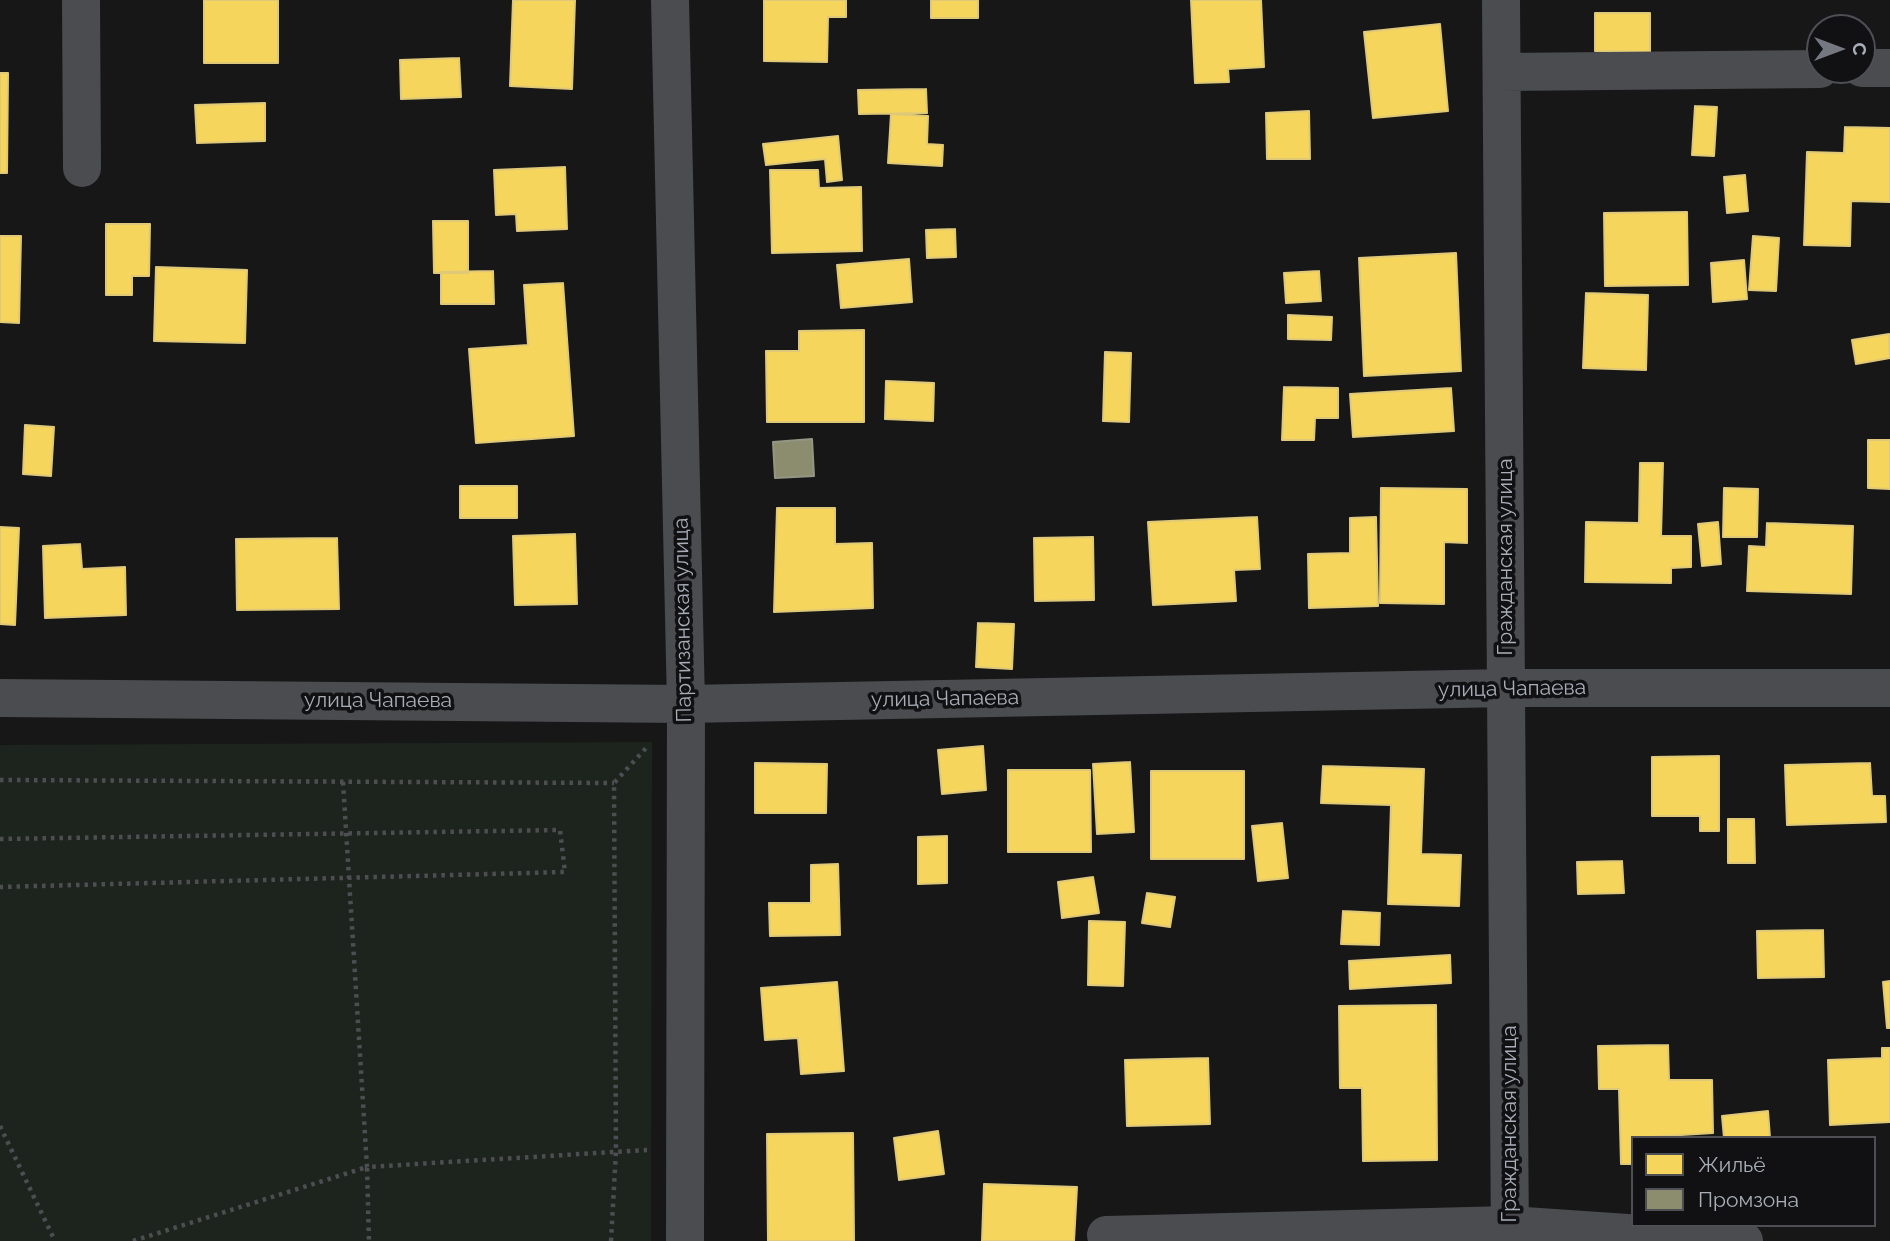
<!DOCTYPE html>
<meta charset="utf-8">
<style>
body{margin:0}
#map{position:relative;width:1890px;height:1241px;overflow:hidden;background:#171717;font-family:Raleway,sans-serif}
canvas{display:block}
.legend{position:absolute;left:1631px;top:1136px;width:245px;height:91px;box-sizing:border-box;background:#111113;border:2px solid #4d4f55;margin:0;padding:9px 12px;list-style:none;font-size:21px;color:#a8adb8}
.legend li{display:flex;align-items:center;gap:14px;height:35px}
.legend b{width:35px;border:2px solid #4d4f55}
.north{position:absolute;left:1806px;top:14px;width:70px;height:70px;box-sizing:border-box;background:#111113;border:2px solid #4d4f55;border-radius:50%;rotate:90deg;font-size:19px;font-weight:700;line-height:28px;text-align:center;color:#a8adb8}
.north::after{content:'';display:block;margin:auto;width:24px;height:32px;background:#757880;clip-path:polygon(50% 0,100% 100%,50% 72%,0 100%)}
</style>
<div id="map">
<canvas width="1890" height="1241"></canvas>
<ul class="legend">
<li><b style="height:19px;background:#f6d55c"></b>Жильё</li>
<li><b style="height:19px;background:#8c8c6e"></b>Промзона</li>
</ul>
<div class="north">С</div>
</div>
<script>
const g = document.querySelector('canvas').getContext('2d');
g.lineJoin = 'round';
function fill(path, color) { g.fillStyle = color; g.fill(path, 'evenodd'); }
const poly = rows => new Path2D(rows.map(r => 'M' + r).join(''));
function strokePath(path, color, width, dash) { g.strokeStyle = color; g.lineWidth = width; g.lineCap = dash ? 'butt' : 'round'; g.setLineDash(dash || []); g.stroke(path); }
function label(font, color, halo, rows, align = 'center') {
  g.font = font + ' Raleway,sans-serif'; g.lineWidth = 7; g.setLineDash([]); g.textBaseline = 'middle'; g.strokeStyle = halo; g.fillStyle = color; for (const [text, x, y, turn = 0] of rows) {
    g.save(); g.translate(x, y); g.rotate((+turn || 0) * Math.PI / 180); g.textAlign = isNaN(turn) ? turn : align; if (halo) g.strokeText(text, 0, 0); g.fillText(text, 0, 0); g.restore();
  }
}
fill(poly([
 [652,742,651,1241,0,1241,0,745]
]), '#1d241e');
const homes = poly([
 [204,0,278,0,278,63,204,63,204,0],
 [513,0,575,0,572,89,510,86,513,0],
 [764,0,846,0,846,17,828,17,827,62,764,61,764,0],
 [931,0,978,0,978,18,931,18,931,0],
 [1191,0,1261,0,1264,67,1228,69,1229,82,1195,83,1191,0],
 [1595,13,1650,13,1650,52,1595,51,1595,13],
 [1440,24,1448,111,1373,118,1364,32,1440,24],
 [459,58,461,97,401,99,400,60,459,58],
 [0,73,8,73,7,173,0,173,0,73],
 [926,89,927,113,859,114,858,90,926,89],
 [265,103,265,141,197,143,195,105,265,103],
 [1695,106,1717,107,1714,156,1692,155,1695,106],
 [1309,111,1310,159,1267,159,1266,113,1309,111],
 [891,114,928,116,927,144,943,145,942,166,888,163,891,114],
 [1845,127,1890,128,1890,202,1851,201,1850,246,1804,245,1807,152,1844,153,1845,127],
 [838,136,842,180,827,182,825,159,766,165,763,144,838,136],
 [565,167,567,229,517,231,516,214,496,215,494,170,565,167],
 [770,170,818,170,819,188,861,187,862,251,772,253,770,170],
 [1745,175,1748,211,1727,213,1724,177,1745,175],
 [1687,212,1688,285,1605,286,1604,213,1687,212],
 [433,221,468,221,468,273,434,273,433,221],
 [106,224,150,224,149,276,132,276,132,295,106,295,106,224],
 [955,229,956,257,927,258,926,230,955,229],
 [0,236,21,236,19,323,0,322,0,236],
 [1753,236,1779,238,1776,291,1749,290,1753,236],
 [1456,253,1461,371,1364,376,1359,258,1456,253],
 [909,259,912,302,841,308,837,265,909,259],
 [1744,260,1747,299,1713,302,1711,263,1744,260],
 [156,267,247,270,245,343,154,341,156,267],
 [493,271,494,304,441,304,441,272,493,271],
 [1319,271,1321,301,1286,303,1284,273,1319,271],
 [563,283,574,436,476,443,469,349,528,345,524,285,563,283],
 [1586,293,1648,295,1646,370,1583,368,1586,293],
 [1288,315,1332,317,1331,340,1288,339,1288,315],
 [864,330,864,422,767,422,766,351,799,351,799,331,864,330],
 [1889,334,1890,358,1856,364,1852,340,1889,334],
 [1105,352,1131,353,1129,422,1103,421,1105,352],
 [886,381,934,383,933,421,885,419,886,381],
 [1284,387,1338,388,1338,418,1315,418,1314,440,1282,440,1284,387],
 [1451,388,1454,431,1353,437,1350,394,1451,388],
 [25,425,54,427,51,476,23,474,25,425],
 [1868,440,1890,440,1890,489,1868,488,1868,440],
 [1640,463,1663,463,1661,536,1691,536,1691,567,1671,568,1671,583,1585,582,1586,522,1639,523,1640,463],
 [460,486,517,486,517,518,460,518,460,486],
 [1381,488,1467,489,1467,543,1444,542,1444,604,1380,603,1381,488],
 [1724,488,1758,489,1757,537,1723,537,1724,488],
 [777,508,835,508,835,544,872,543,873,608,774,612,777,508],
 [1257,517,1260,569,1234,570,1236,601,1153,605,1148,522,1257,517],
 [1376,517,1378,606,1309,608,1308,554,1350,553,1350,518,1376,517],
 [1718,522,1721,564,1702,566,1698,524,1718,522],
 [1767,523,1853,526,1851,594,1747,591,1749,546,1766,547,1767,523],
 [0,527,19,528,15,625,0,624,0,527],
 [575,534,577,604,515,605,513,536,575,534],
 [1093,537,1094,600,1035,601,1034,538,1093,537],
 [337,538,339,609,237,610,236,539,337,538],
 [80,544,82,569,125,567,126,615,45,618,43,546,80,544],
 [978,623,1014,624,1012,669,976,667,978,623],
 [983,746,986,790,942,794,938,750,983,746],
 [1719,756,1719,831,1700,831,1700,816,1652,816,1652,757,1719,756],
 [1130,762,1134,832,1097,834,1093,764,1130,762],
 [755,763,827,764,826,813,755,813,755,763],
 [1870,763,1872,796,1885,796,1886,822,1787,825,1785,765,1870,763],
 [1323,766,1424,769,1421,854,1461,855,1459,906,1388,904,1391,805,1321,803,1323,766],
 [1008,770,1090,770,1091,852,1008,852,1008,770],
 [1151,771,1244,771,1244,859,1151,859,1151,771],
 [1728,819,1754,819,1755,863,1728,863,1728,819],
 [1282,823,1288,878,1258,881,1252,826,1282,823],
 [947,836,947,883,918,884,918,837,947,836],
 [1622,861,1624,893,1578,894,1577,862,1622,861],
 [838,864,840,935,770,936,769,903,811,903,811,865,838,864],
 [1093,877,1099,913,1062,918,1058,882,1093,877],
 [1147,893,1175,897,1170,927,1142,923,1147,893],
 [1343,911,1380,913,1379,945,1341,944,1343,911],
 [1089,921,1125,922,1123,986,1088,985,1089,921],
 [1823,930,1824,977,1758,978,1757,931,1823,930],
 [1450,955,1451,983,1350,989,1349,961,1450,955],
 [1890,981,1890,1028,1887,1028,1883,982,1890,981],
 [837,982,844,1071,801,1074,798,1038,765,1040,761,988,837,982],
 [1436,1005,1437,1160,1363,1161,1362,1088,1340,1088,1339,1006,1436,1005],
 [1668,1045,1669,1080,1712,1080,1713,1133,1633,1138,1633,1164,1621,1164,1619,1089,1599,1089,1598,1046,1668,1045],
 [1882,1048,1890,1048,1890,1122,1830,1125,1828,1060,1882,1058,1882,1048],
 [1208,1058,1210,1124,1127,1126,1125,1060,1208,1058],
 [1768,1111,1770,1138,1724,1138,1722,1116,1768,1111],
 [938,1131,944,1174,899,1180,894,1138,938,1131],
 [853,1133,854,1241,768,1241,767,1134,853,1133],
 [984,1184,1077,1187,1074,1241,982,1241,984,1184]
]);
fill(homes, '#f6d55c');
strokePath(homes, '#dfc978', 2);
const industry = poly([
 [812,439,814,476,775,478,773,442,812,439]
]);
fill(industry, '#8c8c6e');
strokePath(industry, '#949684', 2);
strokePath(poly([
 [0,780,614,783],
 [343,782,367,1167,647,1150],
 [0,839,560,830,565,872,0,887],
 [0,1126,55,1241],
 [133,1241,367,1167,369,1241],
 [611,1241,616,1151,614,783,647,747]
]), '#4d4e52', 4.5, [3.5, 5]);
strokePath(poly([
 [81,0,82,168],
 [670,0,686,704,685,1241],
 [1501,0,1510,1241],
 [1862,68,1890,68],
 [1502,72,1820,69],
 [0,698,686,704,1508,688,1890,688],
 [1106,1235,1510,1225,1744,1241]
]), '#4b4c50', 38);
label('21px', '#a8adb8', '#111113', [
 ["Гражданская улица",1506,557,-90],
 ["Партизанская улица",683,620,-91],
 ["улица Чапаева",1512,689,-1],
 ["улица Чапаева",945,699,-1],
 ["улица Чапаева",378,701],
 ["Гражданская улица",1510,1124,-90]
]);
</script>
